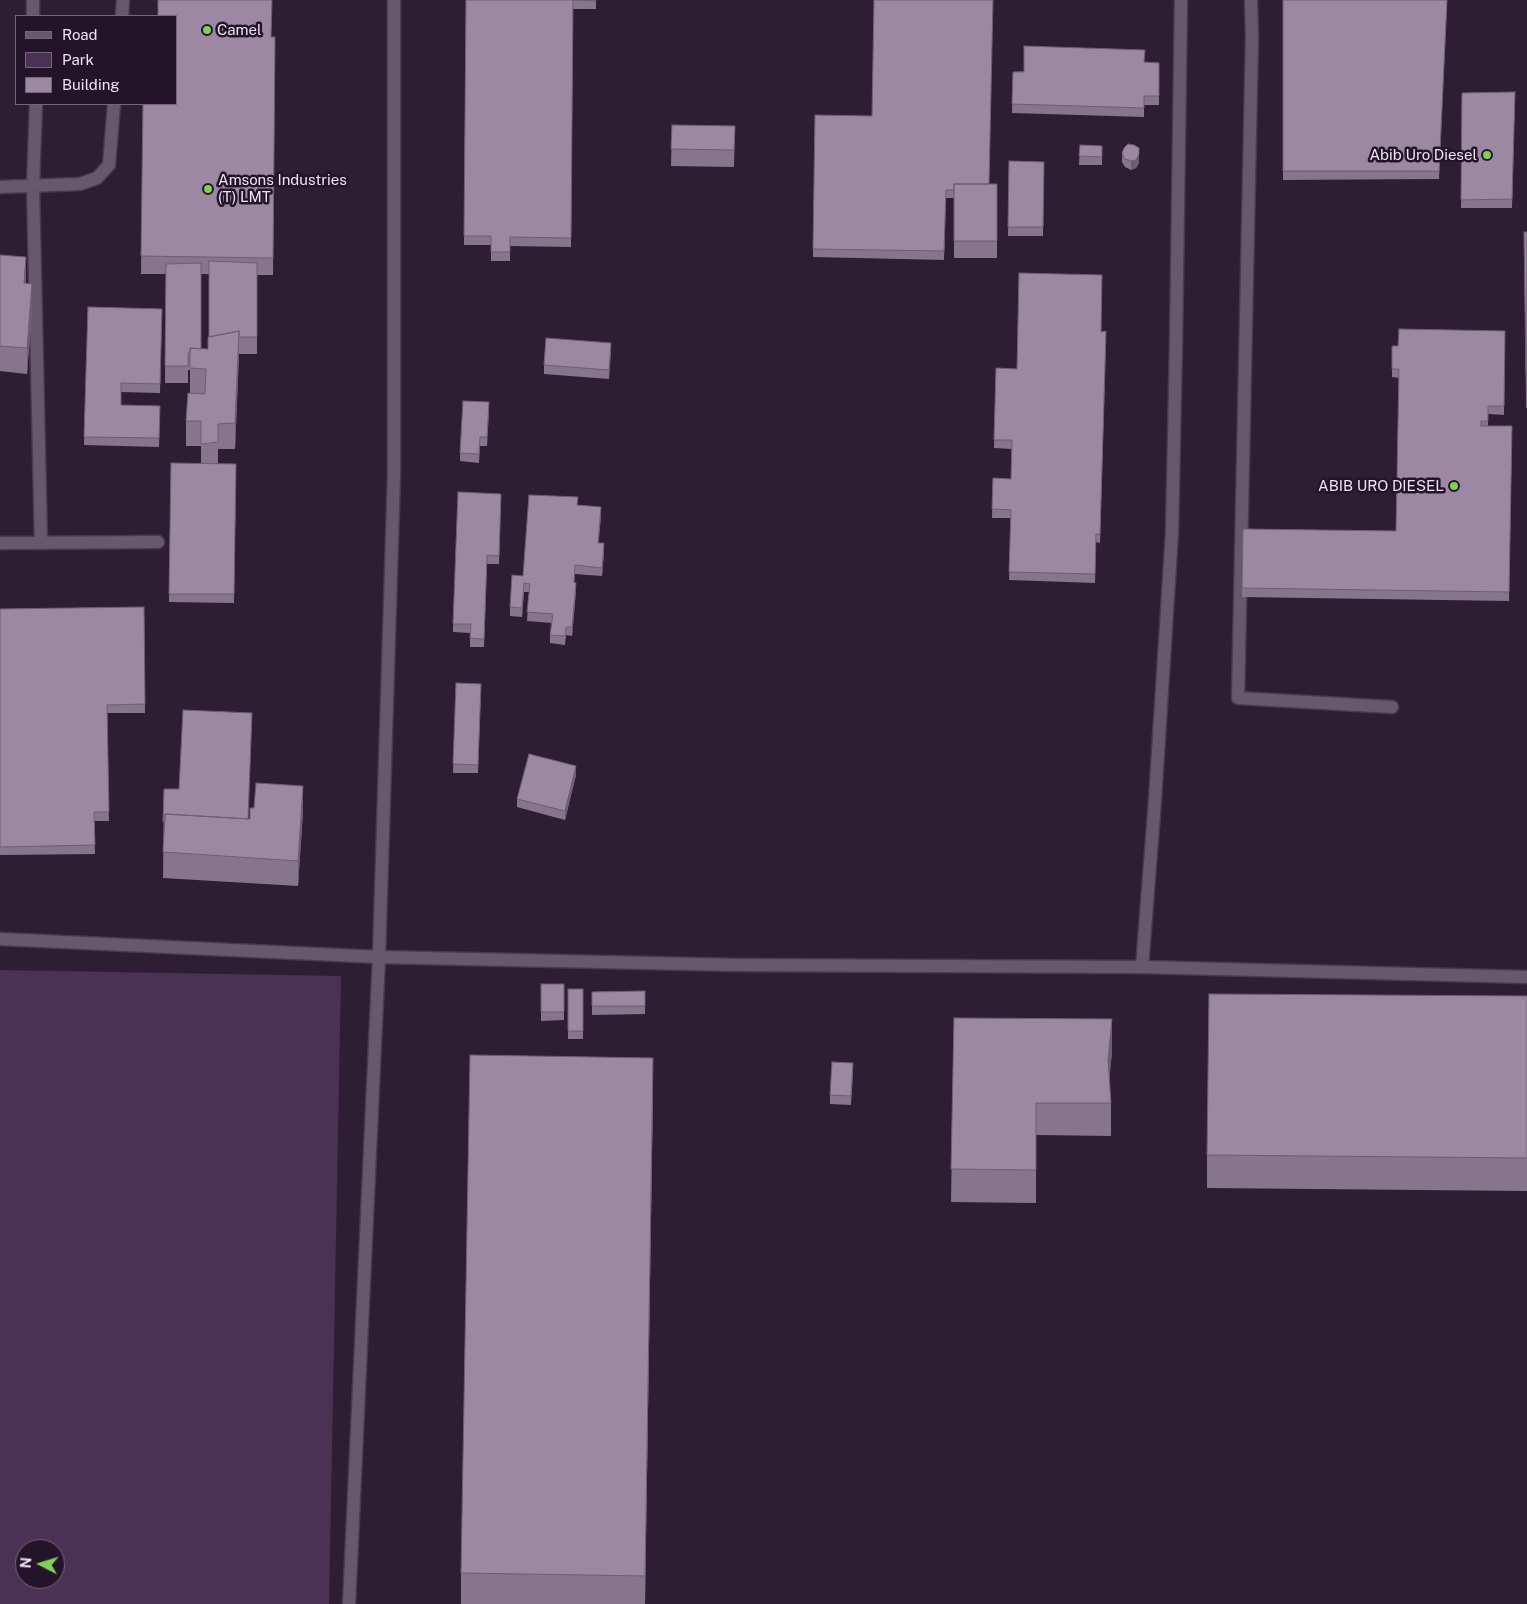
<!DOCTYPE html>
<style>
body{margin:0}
#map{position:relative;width:1527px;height:1604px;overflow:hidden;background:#2e1e34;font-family:"Public Sans",sans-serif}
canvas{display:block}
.legend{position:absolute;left:15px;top:15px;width:162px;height:90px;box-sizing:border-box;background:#24142a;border:1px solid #74677a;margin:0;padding:6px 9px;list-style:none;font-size:15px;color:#ede3f1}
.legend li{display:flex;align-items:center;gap:10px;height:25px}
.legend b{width:25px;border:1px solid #74677a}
.north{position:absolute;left:15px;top:1539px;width:50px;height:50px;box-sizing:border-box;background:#24142a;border:1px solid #74677a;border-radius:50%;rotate:275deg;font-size:14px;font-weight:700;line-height:20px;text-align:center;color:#ede3f1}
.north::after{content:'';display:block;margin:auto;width:18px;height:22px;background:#7dd154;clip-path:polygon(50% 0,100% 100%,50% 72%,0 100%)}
</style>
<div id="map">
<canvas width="1527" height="1604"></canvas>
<ul class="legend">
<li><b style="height:6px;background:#67596d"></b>Road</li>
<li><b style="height:14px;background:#4b3154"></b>Park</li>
<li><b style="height:14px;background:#9c88a3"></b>Building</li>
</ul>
<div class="north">N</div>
</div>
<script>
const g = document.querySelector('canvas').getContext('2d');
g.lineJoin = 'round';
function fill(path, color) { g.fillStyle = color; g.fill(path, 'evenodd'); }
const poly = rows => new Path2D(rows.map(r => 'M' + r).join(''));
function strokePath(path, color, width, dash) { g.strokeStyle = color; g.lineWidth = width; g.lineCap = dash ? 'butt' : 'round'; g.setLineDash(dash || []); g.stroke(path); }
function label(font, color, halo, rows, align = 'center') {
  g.font = font + ' "Public Sans",sans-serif'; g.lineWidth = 5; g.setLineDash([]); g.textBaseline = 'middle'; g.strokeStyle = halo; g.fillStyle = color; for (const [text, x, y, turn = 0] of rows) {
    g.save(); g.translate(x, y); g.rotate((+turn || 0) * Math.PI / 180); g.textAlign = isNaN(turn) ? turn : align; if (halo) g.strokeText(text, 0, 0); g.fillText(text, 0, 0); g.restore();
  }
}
fill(poly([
 [0,970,341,976,329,1604,0,1604],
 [25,1549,55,1549,55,1579,25,1579]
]), '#4b3154');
const minor = poly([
 [33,0,33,16],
 [1251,0,1252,37,1238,698,1392,707],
 [122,16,123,0],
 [36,104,33,186,41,543],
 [0,187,80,184,97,178,109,165,114,104],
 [0,543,158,542],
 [0,939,379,957,736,965,1142,967,1527,977],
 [1142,967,1155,800,1172,532,1176,343,1181,0],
 [349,1604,379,957,394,474,394,0]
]);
strokePath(minor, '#493a4e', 15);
strokePath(minor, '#67596d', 12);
fill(poly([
 [466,0,596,0,596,9,573,9,571,247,510,246,510,261,491,261,491,245,464,245],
 [1283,0,1447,0,1439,179,1283,180],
 [271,37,275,37,273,275,257,275,257,354,239,354,235,449,218,449,218,464,236,464,234,603,169,602,171,463,201,464,201,446,186,446,186,421,205,394,190,393,190,370,188,370,188,383,165,383,166,274,141,274,143,104],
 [201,274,209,274,209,337,208,349,201,349],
 [1145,62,1159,63,1159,105,1144,105,1144,117,1012,113,1013,72],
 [1515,92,1512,208,1461,208,1462,93],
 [815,115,989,184,997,184,997,258,954,258,954,198,946,198,944,260,813,257],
 [672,125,735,126,734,167,671,166],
 [1080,145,1102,146,1102,165,1079,165],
 [1122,153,1139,163,1136,168,1131,170,1125,167,1122,162],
 [1009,161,1044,162,1043,236,1008,236],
 [1524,232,1527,232,1527,408,1526,408],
 [0,255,26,283,32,309,27,374,0,371],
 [88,307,162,309,160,393,121,392,121,405,160,406,159,447,84,445],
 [1505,331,1504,415,1488,414,1488,426,1512,426,1509,601,1242,597,1243,529,1396,531,1399,378,1392,377,1392,346,1398,346],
 [1101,332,1106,340,1100,543,1096,542,1095,583,1009,580,1011,518,992,518,993,478,1011,479,1012,449,994,448,996,368,1017,369],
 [611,351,609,379,544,374,544,365],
 [489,411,487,446,480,446,479,463,460,461,460,453],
 [501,494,499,564,487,564,484,647,470,647,470,633,453,632,453,624],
 [578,505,601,516,598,543,604,552,602,576,575,574,574,583,576,591,572,636,566,635,565,645,550,643,550,635,552,623,527,621,529,592,524,592,522,617,510,616,510,607,523,576],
 [144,607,145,713,107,713,109,821,94,821,95,854,0,855,0,609],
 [456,683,481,684,478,773,453,773],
 [576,775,565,820,517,807,517,799],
 [164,789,248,819,303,811,298,886,163,878],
 [541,984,564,984,564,1020,541,1021],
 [568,989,583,989,583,1039,568,1039],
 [645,991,645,1014,592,1015,592,992],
 [1527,996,1527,1191,1207,1188,1207,1155],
 [954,1018,1112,1052,1109,1079,1111,1103,1111,1136,1036,1135,1036,1203,951,1202],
 [853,1072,851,1105,830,1104,830,1095],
 [653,1090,645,1604,461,1604,461,1573]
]), '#86758c');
fill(poly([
 [1139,154,1139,163,1136,168,1131,170,1131,161],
 [26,257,26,282,24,308,24,283],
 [32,284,32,309,27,374,27,348],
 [239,331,239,356,235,449,235,423],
 [601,507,601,516,598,551,598,543],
 [604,543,604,552,602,576,602,568],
 [524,583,524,592,522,617,522,608],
 [576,583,576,591,572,636,572,627],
 [576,766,576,775,565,820,565,811],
 [303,786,303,811,298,886,298,861],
 [1112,1019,1112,1052,1108,1093,1108,1060],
 [653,1058,653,1090,645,1604,645,1576]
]), '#6d5f72');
const building = poly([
 [158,0,272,0,271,37,275,37,273,258,141,256,143,104,176,104,176,16,158,16,158,0],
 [466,0,596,0,596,1,573,0,571,238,510,237,510,252,491,252,491,236,464,236,466,0],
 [874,0,993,0,989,184,954,184,954,190,946,190,944,251,813,249,815,115,872,116,874,0],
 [1283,0,1447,0,1439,171,1283,171,1283,0],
 [1024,46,1145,50,1144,62,1159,63,1159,96,1144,96,1144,108,1012,104,1013,72,1024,72,1024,46],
 [1515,92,1512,199,1461,200,1462,93,1515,92],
 [672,125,735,126,734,150,671,149,672,125],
 [1128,144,1134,145,1139,148,1139,154,1136,160,1131,161,1125,159,1122,153,1124,148,1128,144],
 [1080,145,1102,146,1102,157,1079,156,1080,145],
 [1009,161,1044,162,1043,227,1008,227,1009,161],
 [954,184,997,184,997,241,954,241,954,184],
 [1524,232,1527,232,1527,376,1526,376,1524,232],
 [0,255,26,257,24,283,32,284,27,348,0,346,0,255],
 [209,261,257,263,257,337,239,337,239,331,209,337,209,261],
 [201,263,201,349,190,348,190,353,188,353,188,366,165,366,166,264,201,263],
 [1019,273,1102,275,1101,332,1106,331,1100,534,1096,534,1095,574,1009,572,1011,510,992,509,993,478,1011,479,1012,440,994,440,996,368,1017,369,1019,273],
 [88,307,162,309,160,384,121,383,121,405,160,406,159,438,84,437,88,307],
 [1399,329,1505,331,1504,406,1488,406,1488,421,1481,421,1481,426,1512,426,1509,592,1242,588,1243,529,1396,531,1399,369,1392,369,1392,346,1398,346,1399,329],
 [239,331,235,423,218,424,218,442,201,444,201,421,186,421,188,393,205,394,206,369,190,368,190,348,208,349,208,337,239,331],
 [546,338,611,343,609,370,544,365,546,338],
 [463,401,489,402,487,437,480,437,479,454,460,453,463,401],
 [171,463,236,464,234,594,169,594,171,463],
 [458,492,501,494,499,556,487,555,484,639,470,638,471,624,453,624,458,492],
 [529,495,578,497,577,505,601,507,598,543,604,543,602,568,575,565,574,582,576,583,572,627,566,627,565,636,550,635,553,614,527,612,530,584,524,583,522,608,510,607,512,575,523,576,529,495],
 [144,607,145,704,107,705,109,812,94,812,95,845,0,847,0,609,144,607],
 [456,683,481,684,478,765,453,764,456,683],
 [183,710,252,713,248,819,165,814,165,822,163,822,164,789,179,789,183,710],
 [529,754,576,766,565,811,517,799,529,754],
 [256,783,303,786,298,861,163,852,165,814,250,819,250,808,254,808,256,783],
 [541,984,564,984,564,1012,541,1012,541,984],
 [568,989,583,989,583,1031,568,1031,568,989],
 [645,991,645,1006,592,1006,592,992,645,991],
 [1209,994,1527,996,1527,1158,1207,1155,1209,994],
 [954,1018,1112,1019,1108,1060,1111,1103,1036,1103,1036,1170,951,1169,954,1018],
 [470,1055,653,1058,645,1576,461,1573,470,1055],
 [832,1062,853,1063,851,1096,830,1095,832,1062]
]);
fill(building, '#9c88a3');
strokePath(building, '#6d5f72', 1);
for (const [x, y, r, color] of [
 [207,30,5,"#7dd154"],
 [1487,155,5,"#7dd154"],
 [208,189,5,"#7dd154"],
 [1454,486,5,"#7dd154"]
]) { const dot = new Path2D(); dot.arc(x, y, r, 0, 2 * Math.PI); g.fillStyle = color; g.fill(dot); strokePath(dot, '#24142a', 2); }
label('15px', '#ede3f1', '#24142a', [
 ["Camel",217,30],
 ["Abib Uro Diesel",1477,155,"right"],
 ["Amsons Industries",218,180],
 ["(T) LMT",218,197],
 ["ABIB URO DIESEL",1444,486,"right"]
], 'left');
</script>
